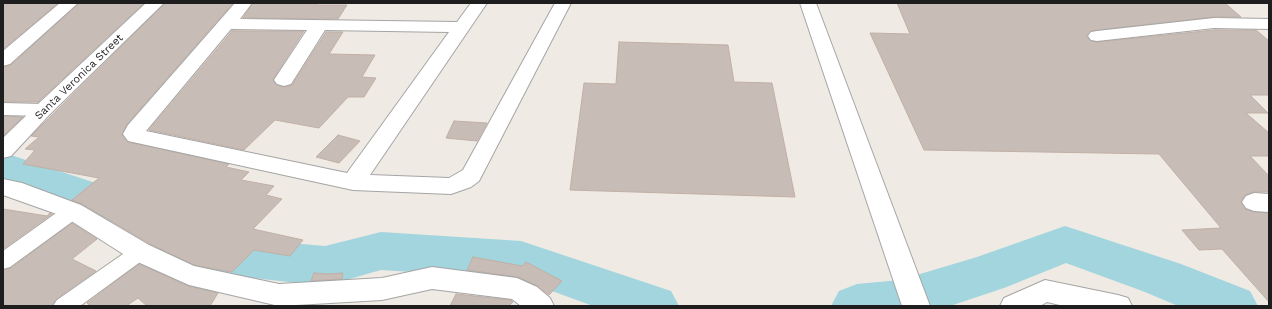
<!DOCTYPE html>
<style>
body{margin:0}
#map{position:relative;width:1272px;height:309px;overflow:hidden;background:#efeae3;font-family:"Work Sans",sans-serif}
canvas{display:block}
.frame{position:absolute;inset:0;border:4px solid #1e1e1e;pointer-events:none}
</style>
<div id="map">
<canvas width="1272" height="309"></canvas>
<div class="frame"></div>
</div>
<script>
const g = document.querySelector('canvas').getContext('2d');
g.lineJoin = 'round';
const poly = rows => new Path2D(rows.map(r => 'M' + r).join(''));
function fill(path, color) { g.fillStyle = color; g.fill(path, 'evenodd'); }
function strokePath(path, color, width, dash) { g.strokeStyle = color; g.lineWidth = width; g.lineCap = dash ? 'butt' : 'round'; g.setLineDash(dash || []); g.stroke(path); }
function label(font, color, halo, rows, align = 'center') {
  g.font = font + ' "Work Sans",sans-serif'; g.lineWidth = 3; g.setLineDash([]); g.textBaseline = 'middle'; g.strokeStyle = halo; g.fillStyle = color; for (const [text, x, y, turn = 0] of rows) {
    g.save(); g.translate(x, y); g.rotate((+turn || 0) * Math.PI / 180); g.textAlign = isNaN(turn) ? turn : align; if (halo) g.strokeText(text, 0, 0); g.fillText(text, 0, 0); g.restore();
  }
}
fill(poly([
 [3,156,14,156,29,161,150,201,157,213,150,225,134,230,11,186,3,186,3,156],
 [191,222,232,238,325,246,381,232,521,241,671,291,679,306,593,306,519,279,381,270,325,286,226,275,209,269,174,253,167,240,174,227,191,222],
 [1065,226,1181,264,1250,291,1258,306,1178,306,1145,292,1066,263,1004,288,950,306,831,306,839,291,857,284,900,280,977,257,1065,226]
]), '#a2d5de');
const building = poly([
 [3,3,58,3,3,49,3,3],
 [79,3,144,3,38,102,3,102,3,67,11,65,79,3],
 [165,3,233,3,127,124,122,135,128,142,229,164,226,167,249,172,241,180,274,186,266,195,282,199,253,229,303,240,290,256,254,250,232,272,194,265,150,244,82,204,72,200,99,178,23,164,35,150,25,149,39,137,31,136,165,3],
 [253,3,318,3,316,5,347,5,338,19,243,18,253,3],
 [897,3,1225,3,1241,17,1214,17,1097,30,1090,31,1086,36,1091,41,1097,42,1214,30,1256,30,1269,41,1269,95,1250,95,1268,113,1246,113,1269,133,1269,156,1250,156,1269,176,1269,192,1253,192,1245,195,1241,201,1245,209,1254,212,1269,213,1269,302,1222,249,1199,250,1182,230,1221,228,1159,154,924,150,870,33,910,34,897,3],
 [232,31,304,31,273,79,277,85,284,87,292,85,326,32,343,32,329,54,375,55,362,77,376,78,364,97,348,97,319,128,275,120,244,150,149,130,232,31],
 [619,42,728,45,734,82,772,83,795,197,570,190,584,83,616,84,619,42],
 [3,116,23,117,4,135,3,116],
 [454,121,487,123,477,141,446,138,454,121],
 [338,135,360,141,339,163,316,157,338,135],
 [3,209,47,216,50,213,52,214,3,249,3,209],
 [72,223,97,239,72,259,96,271,56,299,52,306,3,306,3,270,11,268,72,223],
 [473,257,522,266,526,262,562,281,549,295,538,286,518,277,467,270,473,257],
 [139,264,188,286,218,293,210,306,147,306,138,298,126,306,90,306,87,303,139,264],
 [314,273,328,274,343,273,342,279,311,281,314,273],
 [456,294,511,300,513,302,509,306,450,306,456,294]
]);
fill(building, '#c7bcb6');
strokePath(building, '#c1afa5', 1);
const pedestrian = poly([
 [73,204,80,206,82,211,80,216,10,267,3,269,3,251,66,206,73,204],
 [140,244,147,247,150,252,147,257,80,306,53,306,57,300,133,247,140,244]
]);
const minor = poly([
 [60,3,78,3,10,64,3,66,3,51,60,3],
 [235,3,252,3,240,19,457,22,471,3,487,3,370,175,449,178,463,170,555,3,571,3,479,181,471,187,451,194,353,190,128,141,123,134,128,125,235,3],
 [231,29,307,30,274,80,277,84,284,86,291,84,325,30,449,32,347,173,146,131,231,29],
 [800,3,816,3,930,306,902,306,800,3],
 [1214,18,1269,19,1269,29,1214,28,1097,41,1091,40,1088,36,1091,32,1097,31,1214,18],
 [3,103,43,104,50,106,53,110,50,114,43,116,3,115,3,103],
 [3,179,22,183,81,205,149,245,194,266,279,284,382,278,432,267,517,278,537,287,550,298,554,306,521,306,512,299,432,289,382,300,279,306,189,285,131,259,65,217,3,195,3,179],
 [1254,193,1269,194,1269,212,1254,211,1246,208,1242,202,1246,196,1254,193],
 [1045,280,1118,295,1128,298,1132,306,1064,306,1047,302,1040,306,1000,306,1004,298,1045,280]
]);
const tertiary = poly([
 [146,3,164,3,50,114,11,156,3,158,3,138,36,106,146,3]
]);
strokePath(pedestrian, '#a5a5a5', 2);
strokePath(minor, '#a5a5a5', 2);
strokePath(tertiary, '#a5a5a5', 2);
fill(pedestrian, '#fff');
fill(minor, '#fff');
fill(tertiary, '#fff');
label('11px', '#1e1e1e', '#fff', [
 ["Santa Veronica Street",79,77,-44]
]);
</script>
